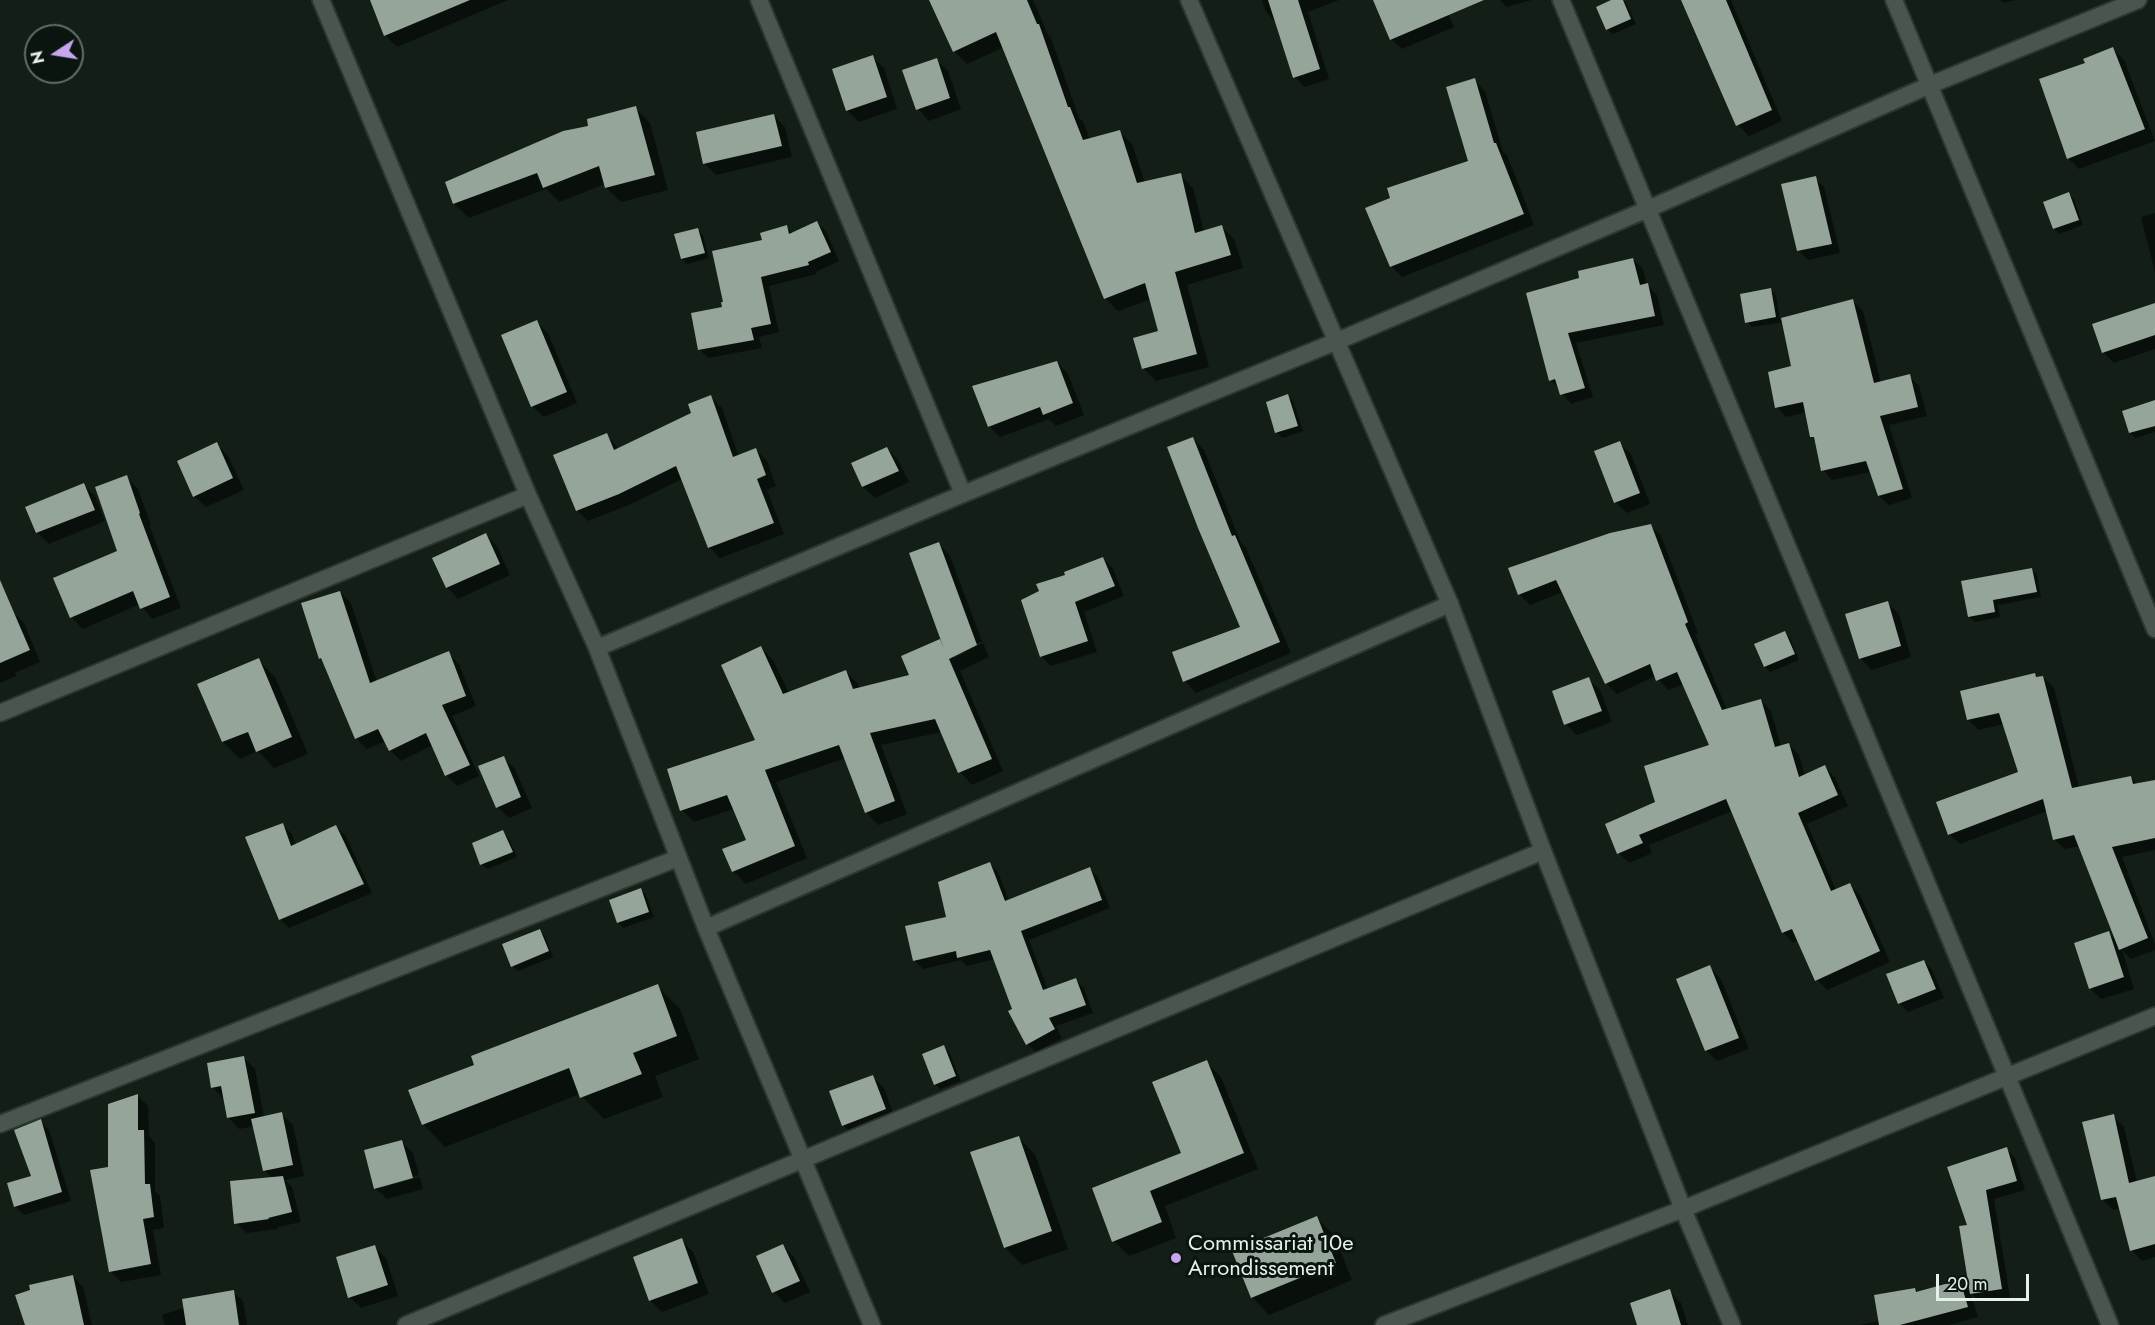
<!DOCTYPE html>
<style>
body{margin:0}
#map{position:relative;width:2155px;height:1325px;overflow:hidden;background:#121e16;font-family:Jost,sans-serif}
canvas{display:block}
.north{position:absolute;left:24px;top:24px;width:60px;height:60px;box-sizing:border-box;background:#09150e;border:2px solid #626d66;border-radius:50%;rotate:258deg;font-size:16px;font-weight:700;line-height:24px;text-align:center;color:#e8f0eb}
.north::after{content:'';display:block;margin:auto;width:21px;height:27px;background:#c9a5ee;clip-path:polygon(50% 0,100% 100%,50% 72%,0 100%)}
.scale{position:absolute;left:1936px;top:1274px;width:93px;height:27px;box-sizing:border-box;border:3px solid #e8f0eb;border-top:0;padding-left:8px;font-size:18px;line-height:21px;white-space:nowrap;color:#e8f0eb;-webkit-text-stroke:4px #09150e;paint-order:stroke}
</style>
<div id="map">
<canvas width="2155" height="1325"></canvas>
<div class="north">N</div>
<div class="scale">20 m</div>
</div>
<script>
const g = document.querySelector('canvas').getContext('2d');
g.lineJoin = 'round';
function fill(path, color) { g.fillStyle = color; g.fill(path, 'evenodd'); }
const poly = rows => new Path2D(rows.map(r => 'M' + r).join(''));
function strokePath(path, color, width, dash) { g.strokeStyle = color; g.lineWidth = width; g.lineCap = dash ? 'butt' : 'round'; g.setLineDash(dash || []); g.stroke(path); }
function label(font, color, halo, rows, align = 'center') {
  g.font = font + ' Jost,sans-serif'; g.lineWidth = 6; g.setLineDash([]); g.textBaseline = 'middle'; g.strokeStyle = halo; g.fillStyle = color; for (const [text, x, y, turn = 0] of rows) {
    g.save(); g.translate(x, y); g.rotate((+turn || 0) * Math.PI / 180); g.textAlign = isNaN(turn) ? turn : align; if (halo) g.strokeText(text, 0, 0); g.fillText(text, 0, 0); g.restore();
  }
}
fill(poly([
 [371,0,508,0,397,47,385,35],
 [930,0,1033,0,1048,35,1051,38,1079,118,1083,121,1090,140,1119,131,1132,144,1145,183,1180,175,1193,188,1204,232,1221,226,1234,239,1243,268,1187,285,1209,367,1156,381,1143,368,1160,332,1151,299,1118,311,1105,298,1004,47,967,64,954,51],
 [1262,0,1339,0,1308,12,1329,79,1305,87,1295,77,1277,23,1266,12],
 [1375,0,1442,0,1454,27,1402,49,1391,39],
 [1500,0,1532,0,1506,7],
 [1615,0,1623,0,1626,3,1636,24,1613,34,1607,29],
 [1683,0,1731,0,1782,121,1749,136,1738,125],
 [2000,0,2015,0,2003,3],
 [2113,49,2124,60,2155,141,2079,169,2068,158,2086,64],
 [872,57,884,68,897,109,859,122,847,110],
 [936,60,948,71,961,109,929,121,918,109],
 [1474,80,1485,91,1503,152,1507,155,1534,225,1402,277,1391,266,1470,162],
 [635,108,650,123,668,190,621,202,606,188,605,184,559,202,546,189,469,218,454,204,590,127],
 [774,116,785,127,792,157,716,175,704,163],
 [1815,178,1824,187,1840,253,1808,260,1798,250],
 [2069,194,2074,199,2083,225,2059,234,2054,228],
 [2155,213,2155,272,2141,217],
 [817,222,826,231,839,261,816,272,817,274,769,286,779,332,759,337,762,348,708,358,699,349,764,241,787,227,793,234],
 [698,230,703,235,709,258,687,264,682,259],
 [1633,259,1643,269,1647,285,1657,295,1664,325,1576,343,1593,397,1571,404,1551,380,1527,294,1581,279],
 [1771,290,1776,295,1780,320,1853,301,1863,311,1881,383,1909,376,1919,386,1927,416,1889,425,1912,498,1889,505,1879,496,1871,472,1832,480,1823,470,1816,441,1812,436,1807,412,1786,417,1777,407,1793,367,1783,322,1752,327,1747,322],
 [2155,305,2155,349,2114,363,2103,352],
 [536,322,548,333,577,403,544,417,532,406],
 [1057,362,1068,374,1084,415,1056,426,1049,419,1000,437,989,426],
 [1288,396,1293,401,1303,431,1282,438,1277,432],
 [711,397,722,408,739,457,756,450,767,461,776,486,767,490,784,534,720,558,709,547,682,479,631,504,588,521,577,510,607,435,619,449,693,414],
 [2155,405,2155,432,2135,438,2130,433],
 [1193,438,1204,450,1241,543,1246,548,1291,653,1196,693,1185,681,1242,627],
 [1619,443,1631,454,1650,504,1627,513,1615,502],
 [217,444,228,456,244,490,206,507,194,496],
 [887,448,898,460,909,482,875,498,863,487,853,464],
 [126,477,138,489,151,525,149,525,181,608,152,619,140,604,83,629,71,617,119,552],
 [83,485,95,496,105,521,49,544,37,532],
 [1651,526,1661,536,1698,633,1695,634,1727,710,1761,700,1771,711,1781,747,1789,744,1799,755,1805,776,1825,767,1835,778,1848,806,1807,824,1836,890,1849,884,1860,895,1890,962,1827,990,1817,980,1799,940,1793,943,1783,932,1732,811,1649,845,1652,853,1629,863,1619,853,1657,803,1711,746,1684,684,1668,690,1656,676,1617,694,1606,683,1563,592,1530,605,1519,594],
 [486,535,497,546,510,575,458,599,447,587],
 [938,543,950,556,982,641,954,655,954,658,983,643,989,657,960,671,1003,771,972,785,960,772,942,732,881,745,907,814,878,825,866,812,846,758,776,782,807,858,746,884,733,871,748,841,734,809,694,822,682,810,757,740,761,648,773,660,789,693,846,672,858,684,860,689,911,676,940,641,945,646],
 [1103,558,1113,569,1124,596,1084,612,1097,652,1051,666,1041,656,1067,576],
 [2032,569,2037,575,2041,597,1998,605,2000,617,1975,622,1969,617],
 [340,592,351,603,377,682,448,653,459,664,476,706,452,716,479,776,457,786,446,775,433,745,401,761,390,750,386,741,367,749,356,738,324,662,320,658],
 [1887,603,1899,614,1911,657,1872,670,1860,658],
 [13,612,24,623,40,662,15,673,16,676,0,683,0,617],
 [1784,633,1790,638,1799,660,1770,672,1765,667],
 [258,660,275,677,308,754,274,768,258,751,240,759,223,742],
 [2035,675,2039,678,2043,677,2054,688,2079,788,2131,777,2138,785,2155,781,2155,850,2122,857,2155,944,2155,950,2131,959,2122,950,2134,989,2101,999,2090,988,2108,933,2118,942,2080,846,2065,849,2054,839,2047,811,1960,844,1949,834,2019,772,2004,724,1979,730,1968,720],
 [1588,679,1600,690,1612,722,1577,735,1566,724],
 [503,757,515,769,532,808,509,818,497,807],
 [282,825,292,834,296,845,336,827,346,836,372,893,289,928,280,919],
 [503,832,508,837,517,857,487,869,482,864],
 [990,864,998,872,1009,901,1089,868,1098,877,1110,908,1029,940,1048,990,1075,980,1084,988,1093,1013,1056,1026,1062,1038,1036,1052,1027,1044,995,959,967,966,961,960,923,969,914,960],
 [641,890,646,895,654,917,623,928,618,923,611,900],
 [540,930,545,936,553,957,518,971,512,966],
 [1924,961,1932,970,1944,998,1908,1012,1899,1003],
 [1710,967,1721,979,1749,1049,1717,1061,1706,1050],
 [657,986,680,1009,699,1059,655,1076,663,1097,604,1119,580,1094,445,1147,423,1124,476,1065],
 [944,1047,949,1052,961,1081,940,1089,935,1084],
 [244,1058,255,1069,264,1117,281,1114,293,1125,304,1176,285,1180,292,1187,301,1222,278,1227,278,1229,246,1233,236,1223,272,1178,264,1170,254,1126,239,1129,228,1117,224,1099,212,1087],
 [1206,1062,1221,1077,1258,1169,1165,1206,1176,1238,1129,1256,1114,1241,1094,1189,1183,1154],
 [873,1077,884,1088,896,1121,855,1136,843,1125],
 [137,1095,148,1106,149,1136,155,1143,155,1191,160,1196,164,1228,153,1230,161,1275,121,1282,110,1271,109,1168],
 [2113,1116,2124,1127,2137,1182,2155,1178,2155,1257,2142,1261,2132,1250,2120,1208,2113,1210,2102,1199],
 [40,1121,49,1130,71,1201,24,1215,15,1206,33,1177],
 [1018,1137,1035,1154,1068,1249,1022,1265,1005,1247],
 [402,1142,413,1153,419,1175,381,1185,381,1188,420,1177,423,1189,387,1199,375,1188],
 [2007,1149,2015,1158,2025,1190,1994,1199,2010,1297,1980,1302,1971,1293,1969,1226,1949,1168],
 [1316,1218,1334,1235,1352,1280,1269,1315,1252,1297],
 [682,1240,693,1252,709,1294,662,1312,650,1300],
 [783,1246,794,1257,810,1292,785,1303,774,1292],
 [375,1247,386,1258,398,1296,361,1308,350,1297],
 [73,1276,83,1287,92,1325,49,1325],
 [1960,1281,1970,1292,1978,1317,1949,1325,1859,1325,1880,1321,1915,1289,1918,1293],
 [1669,1291,1681,1303,1688,1325,1639,1325],
 [233,1292,243,1301,247,1325,165,1325,162,1315]
]), '#0007');
fill(poly([
 [370,0,470,0,384,36],
 [929,0,1027,0,1037,24,1039,24,1068,107,1070,107,1083,140,1120,130,1137,183,1181,173,1195,233,1222,225,1231,255,1175,272,1197,354,1142,369,1133,338,1158,331,1145,283,1104,299,996,32,953,52],
 [1268,0,1298,0,1320,69,1293,78],
 [1373,0,1484,0,1390,40],
 [1611,0,1623,0,1631,19,1606,30,1596,7],
 [1681,0,1726,0,1772,110,1736,126],
 [2113,47,2145,129,2067,159,2039,79,2085,63,2083,59],
 [873,55,887,97,846,111,832,69],
 [937,58,950,98,916,110,902,70],
 [1475,78,1494,143,1496,143,1524,214,1390,267,1365,208,1390,198,1387,188,1468,161,1446,87],
 [636,106,655,175,605,188,599,166,543,188,537,173,453,204,445,182,563,131,588,126,587,119],
 [774,114,782,146,703,164,696,132],
 [1816,176,1832,244,1797,251,1781,184],
 [2069,192,2079,220,2053,229,2043,202],
 [817,221,831,252,808,262,809,265,761,277,771,324,751,328,754,340,698,350,691,313,722,307,721,302,723,302,712,251,762,240,760,233,787,225,789,234],
 [698,228,705,253,681,259,674,234],
 [1633,258,1640,285,1648,283,1655,316,1568,333,1585,388,1560,395,1555,379,1549,381,1526,293,1579,278,1578,271],
 [1771,288,1776,317,1745,323,1740,294],
 [1853,299,1874,383,1910,374,1918,407,1880,416,1903,489,1878,496,1866,461,1821,471,1814,437,1810,437,1803,402,1775,408,1768,372,1791,366,1781,318],
 [2155,303,2155,335,2102,353,2092,324],
 [537,320,567,392,531,407,501,335],
 [1057,361,1073,403,1043,415,1040,407,988,427,972,386],
 [1288,394,1298,426,1275,433,1266,402],
 [711,395,733,457,756,448,766,475,757,479,774,523,708,548,676,466,619,494,576,511,553,455,607,433,614,450,691,413,688,404],
 [2155,400,2155,426,2129,433,2122,411],
 [1193,437,1232,536,1235,535,1280,642,1183,682,1172,652,1240,627,1198,528,1167,447],
 [1620,441,1640,493,1614,503,1594,451],
 [217,442,233,478,193,497,177,461],
 [887,447,899,471,862,487,851,463],
 [127,475,140,513,139,514,170,597,140,609,133,591,70,618,53,578,117,551,95,487],
 [84,483,95,510,36,533,25,507],
 [1651,524,1688,622,1685,624,1722,710,1761,699,1775,747,1789,743,1799,777,1825,765,1838,795,1798,813,1831,891,1850,883,1880,951,1815,981,1792,929,1782,933,1726,799,1639,835,1643,843,1617,854,1605,824,1655,802,1644,766,1709,745,1677,672,1656,681,1650,664,1605,684,1556,580,1518,595,1508,568,1610,533],
 [486,533,500,564,446,588,432,558],
 [939,542,977,645,949,659,992,759,958,773,935,719,870,733,895,801,865,813,839,745,765,770,795,846,732,872,722,849,746,840,727,795,680,811,667,769,755,740,721,665,761,646,783,694,846,670,853,689,909,675,901,656,940,639,944,649,909,553],
 [1103,557,1115,586,1075,602,1088,641,1040,657,1021,600,1039,591,1036,584,1065,575,1064,572],
 [2032,568,2037,592,1993,600,1995,612,1968,617,1961,581],
 [0,580,30,650,0,663],
 [340,591,370,683,449,651,466,696,442,705,470,765,445,776,426,733,389,751,378,729,355,739,321,658,319,659,301,603],
 [1888,601,1901,646,1859,659,1845,614],
 [1785,631,1795,654,1764,667,1754,644],
 [259,658,292,737,256,752,248,732,222,742,197,684],
 [2035,673,2036,677,2043,676,2072,788,2131,776,2133,784,2155,780,2155,838,2112,847,2148,938,2119,950,2074,835,2053,840,2043,799,1948,835,1936,802,2018,772,1999,713,1967,720,1960,691],
 [1589,677,1602,711,1564,725,1552,691],
 [504,756,521,797,496,808,478,766],
 [283,823,291,846,336,825,364,884,279,920,245,837],
 [503,830,513,852,480,865,472,843],
 [990,862,1005,901,1090,867,1102,900,1021,931,1043,990,1076,978,1086,1005,1049,1018,1055,1029,1026,1045,1008,1011,1012,1009,990,950,957,958,956,951,913,961,905,926,946,917,938,882],
 [641,888,649,912,617,923,609,900],
 [540,929,549,951,511,967,502,944],
 [2109,931,2124,977,2089,989,2074,943],
 [1924,960,1936,989,1898,1004,1886,974],
 [1710,965,1739,1038,1705,1051,1676,979],
 [658,984,677,1036,633,1053,642,1074,580,1098,569,1068,422,1125,408,1090,474,1065,471,1056],
 [944,1045,956,1076,934,1085,922,1054],
 [244,1056,255,1113,227,1118,221,1086,211,1088,207,1063],
 [1207,1060,1244,1153,1150,1191,1162,1222,1112,1242,1092,1188,1181,1153,1152,1082],
 [873,1075,886,1109,842,1126,829,1091],
 [138,1094,138,1130,144,1130,145,1184,150,1184,154,1217,143,1219,151,1264,109,1272,90,1170,108,1167,108,1104],
 [282,1112,293,1165,263,1171,251,1119],
 [2114,1114,2129,1183,2155,1176,2155,1244,2130,1251,2116,1197,2101,1200,2082,1122],
 [41,1119,62,1192,14,1207,7,1183,31,1176,14,1130],
 [1019,1136,1052,1231,1004,1248,970,1152],
 [402,1140,413,1178,374,1189,364,1150],
 [2007,1147,2017,1181,1986,1190,2002,1289,1970,1294,1959,1226,1967,1225,1947,1167],
 [283,1176,292,1212,268,1218,269,1219,234,1224,230,1181],
 [1317,1216,1336,1263,1251,1298,1232,1251],
 [682,1238,698,1283,649,1301,633,1257],
 [783,1244,800,1281,772,1293,756,1256],
 [375,1245,388,1285,348,1298,336,1257],
 [73,1275,84,1325,25,1325,15,1295,30,1290,29,1285],
 [1960,1280,1968,1307,1900,1325,1879,1325,1874,1295,1915,1288,1916,1292],
 [1670,1289,1681,1325,1637,1325,1630,1303],
 [234,1290,239,1325,186,1325,182,1299]
]), '#95a59a');
const minor = poly([
 [321,0,528,495,597,648,963,494,1335,342,1648,209,1930,85,2138,0],
 [759,0,963,494],
 [1561,0,2110,1325],
 [1894,0,2155,629],
 [597,648,706,928,872,1325],
 [0,713,528,495],
 [706,928,1450,604],
 [0,1124,678,858],
 [406,1325,1543,851],
 [1384,1325,1683,1209,2155,1016]
]);
const tertiary = poly([
 [1189,0,1450,604,1543,851,1683,1209,1732,1325]
]);
strokePath(minor, '#2f3631', 20);
strokePath(tertiary, '#2f3631', 20);
strokePath(minor, '#48564d', 16);
strokePath(tertiary, '#48564d', 16);
for (const [x, y, r, color] of [
 [1176,1258,6,"#c9a5ee"]
]) { const dot = new Path2D(); dot.arc(x, y, r, 0, 2 * Math.PI); g.fillStyle = color; g.fill(dot); strokePath(dot, '#09150e', 2); }
label('22px', '#e8f0eb', '#09150e', [
 ["Commissariat 10e",1188,1245],
 ["Arrondissement",1188,1270]
], 'left');
</script>
